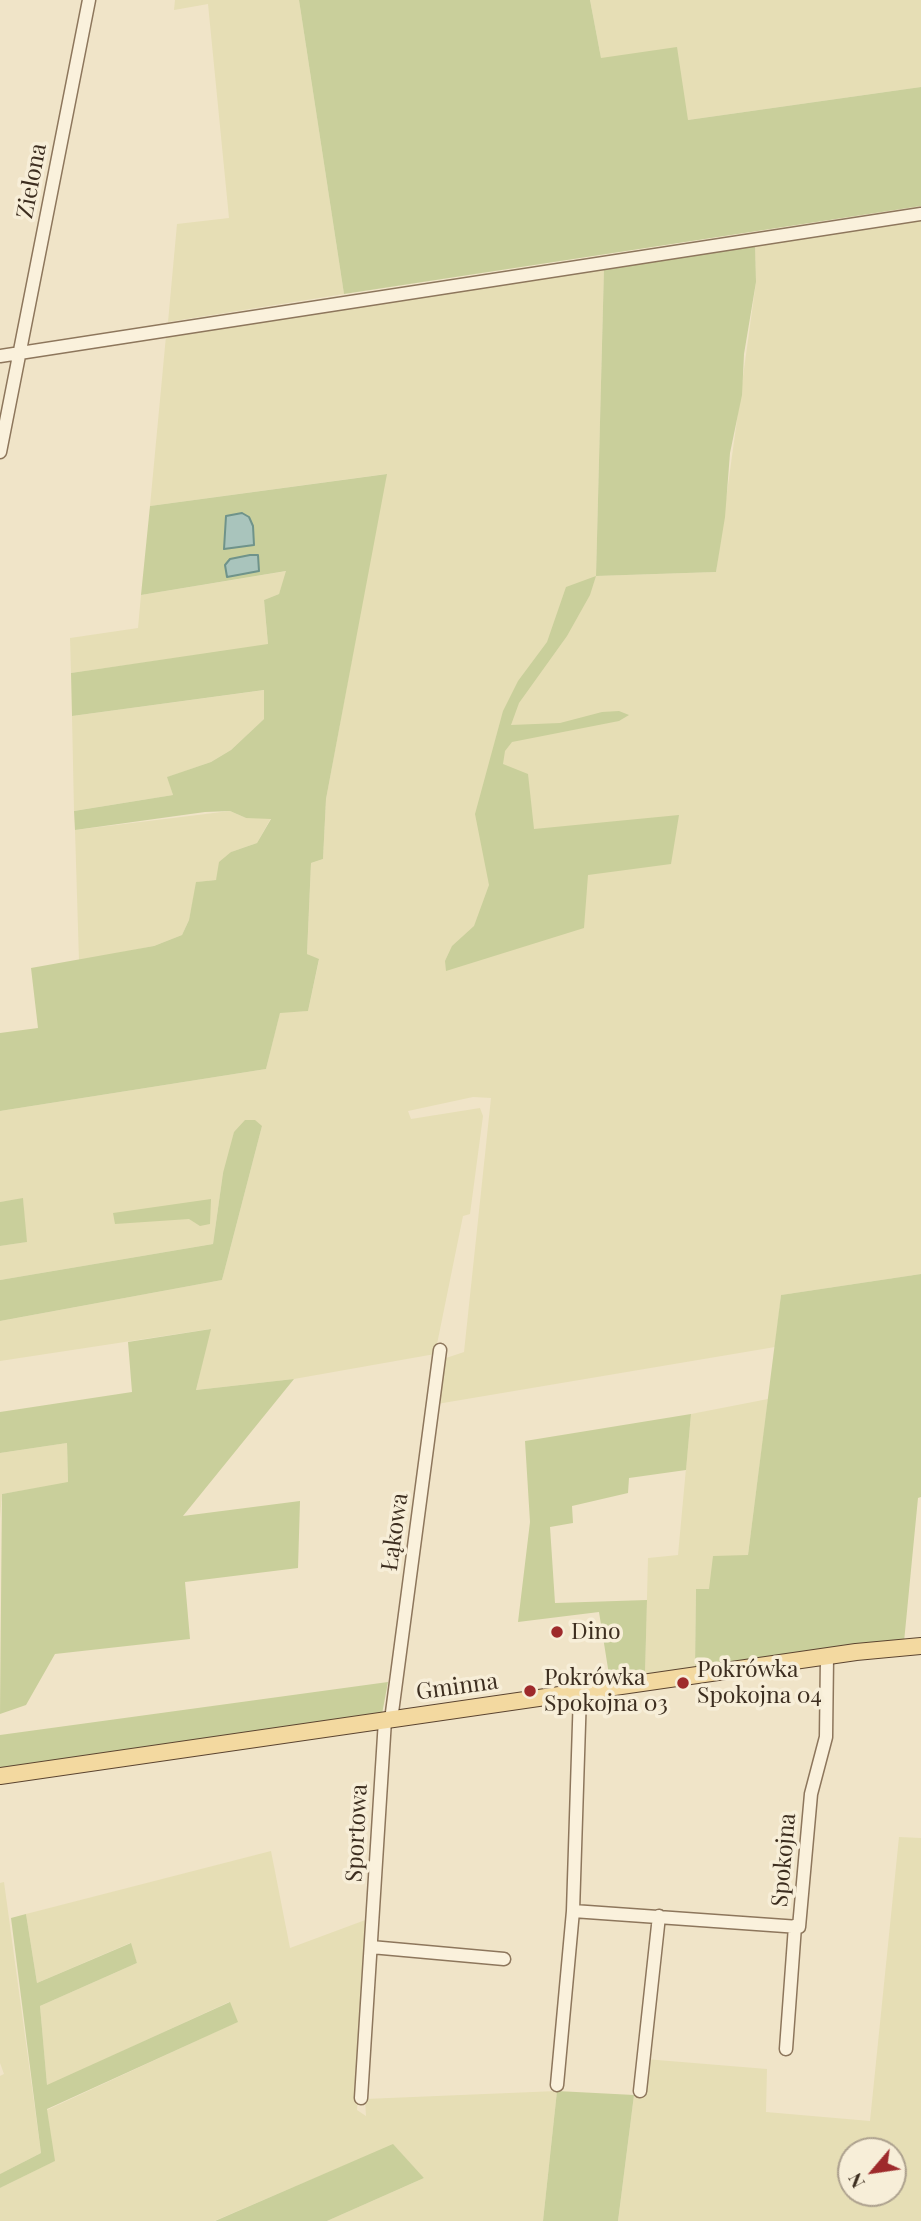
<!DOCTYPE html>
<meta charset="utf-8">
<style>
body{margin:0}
#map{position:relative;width:921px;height:2221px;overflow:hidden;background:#f0e4c8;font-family:"Playfair Display",serif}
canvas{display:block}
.north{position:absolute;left:837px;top:2137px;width:70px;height:70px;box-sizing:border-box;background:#f7eed8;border:2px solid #ada18e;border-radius:50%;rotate:241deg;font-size:19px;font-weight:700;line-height:28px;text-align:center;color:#3d2e20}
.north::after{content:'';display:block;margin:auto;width:24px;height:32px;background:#9e2a2b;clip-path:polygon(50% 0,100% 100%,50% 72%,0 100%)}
</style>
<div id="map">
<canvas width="921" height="2221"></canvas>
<div class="north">N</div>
</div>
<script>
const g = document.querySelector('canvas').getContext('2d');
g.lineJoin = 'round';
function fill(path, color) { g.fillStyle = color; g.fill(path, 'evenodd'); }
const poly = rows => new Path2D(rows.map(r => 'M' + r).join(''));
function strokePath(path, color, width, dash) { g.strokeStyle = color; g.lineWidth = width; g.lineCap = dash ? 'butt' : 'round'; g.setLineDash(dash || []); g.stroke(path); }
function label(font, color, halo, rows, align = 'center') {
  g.font = font + ' "Playfair Display",serif'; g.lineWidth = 7; g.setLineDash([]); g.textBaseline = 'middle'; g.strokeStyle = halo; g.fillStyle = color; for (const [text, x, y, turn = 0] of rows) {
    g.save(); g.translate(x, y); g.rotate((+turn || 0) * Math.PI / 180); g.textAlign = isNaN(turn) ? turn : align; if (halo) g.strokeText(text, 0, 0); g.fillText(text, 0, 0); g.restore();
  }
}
fill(poly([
 [175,0,299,0,344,294,168,322,177,224,229,218,208,4,174,10],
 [590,0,921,0,921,87,688,120,601,58],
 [921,218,921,1274,781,1295,775,1347,437,1404,443,1359,464,1352,491,1098,473,1097,408,1111,411,1119,480,1108,483,1116,470,1214,463,1216,435,1354,294,1379,196,1390,210,1329,0,1361,0,1321,222,1280,262,1126,223,1173,213,1244,0,1280,0,1246,26,1242,23,1199,0,1202,0,1111,266,1069,280,1012,308,1011,319,960,307,954,311,863,323,859,326,799,386,474,150,506,166,336,604,267,596,576,716,572,756,282,755,243],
 [287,571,279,594,264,600,268,645,71,673,70,638,138,628,141,595],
 [265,690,264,719,231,750,211,762,168,777,173,795,74,811,72,716],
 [230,811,246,818,271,818,257,843,231,852,216,880,197,882,189,920,182,935,154,946,79,961,75,830],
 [768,1399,748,1555,709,1589,696,1589,695,1667,645,1674,648,1558,678,1555,691,1414],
 [67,1443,68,1483,2,1494,0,1518,0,1453],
 [899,1837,921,1838,921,2221,618,2221,634,2095,640,2096,645,2059,767,2069,766,2112,870,2121],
 [851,2151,893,2151,893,2193,851,2193],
 [271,1851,290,1948,368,1919,357,2110,366,2116,365,2099,557,2091,543,2221,327,2221,424,2178,393,2145,214,2221,0,2221,0,2188,54,2161,47,2110,237,2022,229,2002,47,2086,40,2006,137,1963,130,1943,37,1983,26,1914],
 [4,1882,41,2153,0,2174,0,2076,4,2074,0,2063,0,1883]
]), '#e6deb5');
fill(poly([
 [299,0,590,0,601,58,677,47,688,120,921,87,921,206,344,294],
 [755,243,756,282,744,354,742,395,730,453,725,517,716,572,596,576,590,595,567,636,519,703,511,725,560,723,602,712,619,711,629,715,619,721,512,742,505,751,503,764,528,774,534,829,679,815,671,864,588,875,584,928,446,971,445,961,452,946,474,926,489,885,475,814,503,711,518,681,547,642,566,587,596,576,604,267],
 [387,474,326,799,323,859,311,863,307,954,319,959,308,1011,280,1013,266,1069,0,1111,0,1033,38,1028,31,968,154,946,182,935,189,920,196,882,216,880,219,862,231,852,257,843,271,819,246,818,230,811,205,812,75,830,74,811,173,795,167,777,211,762,231,750,264,719,264,690,72,716,71,673,268,644,264,600,279,594,286,571,141,595,150,506],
 [245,1120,255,1120,262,1126,222,1280,0,1321,0,1280,213,1244,223,1173,234,1132],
 [23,1198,27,1242,0,1246,0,1202],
 [211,1199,210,1224,200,1226,189,1219,115,1224,113,1213],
 [921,1274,921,1497,918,1498,904,1642,695,1667,696,1589,709,1589,713,1556,748,1555,781,1295],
 [211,1329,196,1390,294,1379,183,1516,300,1501,298,1568,185,1582,190,1639,55,1654,26,1705,0,1714,2,1494,68,1482,67,1443,0,1453,0,1412,132,1392,128,1342],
 [691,1414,686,1470,629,1478,628,1493,572,1506,573,1523,550,1527,555,1603,647,1600,645,1674,610,1681,599,1612,518,1622,530,1522,525,1441],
 [388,1682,382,1714,0,1771,0,1735],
 [26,1914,37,1983,131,1943,137,1963,40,2006,47,2085,230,2002,238,2022,47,2109,55,2161,0,2188,0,2174,41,2153,11,1918],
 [557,2091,634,2095,618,2221,543,2221],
 [393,2144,424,2178,327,2221,215,2221]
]), '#c9cf9b');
const water = poly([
 [242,513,249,517,253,526,254,545,224,549,226,516,242,513],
 [250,555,258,555,259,571,227,577,225,565,230,559,250,555]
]);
fill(water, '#a9c4bc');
strokePath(water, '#6f938a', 2);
const minor = poly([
 [0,356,921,214],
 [0,452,89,0],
 [391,1720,440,1350],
 [573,1911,799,1927,811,1794,826,1737,827,1657],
 [371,1947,504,1959],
 [786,2049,795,1926],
 [557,2085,573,1911,580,1693],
 [640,2091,659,1916],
 [361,2098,385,1720]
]);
const major = poly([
 [0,1776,856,1652,921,1646]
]);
strokePath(minor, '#8d765c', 15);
strokePath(major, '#5b4430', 18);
strokePath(minor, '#faf1dc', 12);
strokePath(major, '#f3d9a0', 16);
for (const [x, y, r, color] of [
 [557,1632,7,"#9e2a2b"],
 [683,1683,7,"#9e2a2b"],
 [530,1691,7,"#9e2a2b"]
]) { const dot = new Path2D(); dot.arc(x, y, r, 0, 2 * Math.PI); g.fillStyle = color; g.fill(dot); strokePath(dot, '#f7eed8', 2.5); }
label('23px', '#3d2e20', '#f7eed8', [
 ["Zielona",32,181,-79],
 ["Łąkowa",395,1532,-82],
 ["Gminna",457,1687,-8],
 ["Sportowa",357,1833,-87],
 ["Spokojna",784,1860,-85]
]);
label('23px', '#3d2e20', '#f7eed8', [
 ["Dino",571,1632],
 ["Pokrówka",697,1670],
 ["Spokojna 04",697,1696],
 ["Pokrówka",544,1678],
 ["Spokojna 03",544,1704]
], 'left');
</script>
